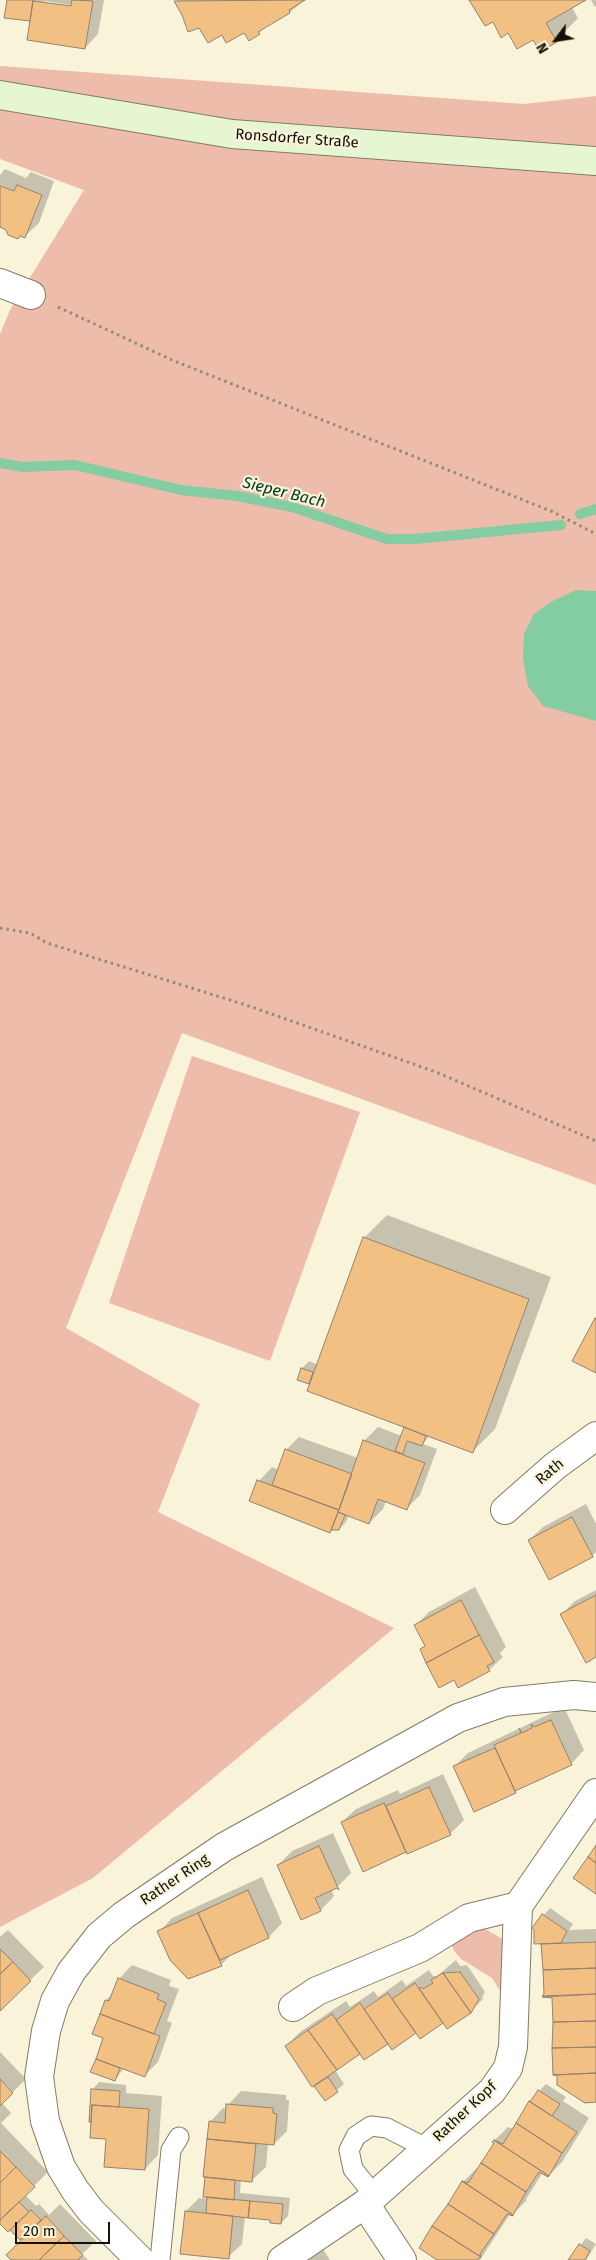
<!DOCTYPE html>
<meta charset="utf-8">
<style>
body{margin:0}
#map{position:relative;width:596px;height:2260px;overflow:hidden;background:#f8f3d9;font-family:"Fira Sans",sans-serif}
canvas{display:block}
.north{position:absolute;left:531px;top:15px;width:50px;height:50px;-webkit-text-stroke:4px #f8f3d9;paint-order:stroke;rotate:239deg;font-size:14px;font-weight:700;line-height:20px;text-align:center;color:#121007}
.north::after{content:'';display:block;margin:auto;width:18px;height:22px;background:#121007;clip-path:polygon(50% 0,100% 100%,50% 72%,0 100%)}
.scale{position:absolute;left:15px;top:2222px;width:95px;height:22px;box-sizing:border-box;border:2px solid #121007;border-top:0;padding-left:6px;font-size:15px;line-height:18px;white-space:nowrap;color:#121007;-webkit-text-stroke:4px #f8f3d9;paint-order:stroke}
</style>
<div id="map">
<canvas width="596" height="2260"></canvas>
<div class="north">N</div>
<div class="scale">20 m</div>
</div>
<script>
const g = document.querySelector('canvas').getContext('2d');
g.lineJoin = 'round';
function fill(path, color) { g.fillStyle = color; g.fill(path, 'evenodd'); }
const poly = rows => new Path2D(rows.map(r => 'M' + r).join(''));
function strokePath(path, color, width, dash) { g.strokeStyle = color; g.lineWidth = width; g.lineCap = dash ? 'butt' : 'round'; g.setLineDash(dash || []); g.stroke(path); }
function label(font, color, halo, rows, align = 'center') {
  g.font = font + ' "Fira Sans",sans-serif'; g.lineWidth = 4.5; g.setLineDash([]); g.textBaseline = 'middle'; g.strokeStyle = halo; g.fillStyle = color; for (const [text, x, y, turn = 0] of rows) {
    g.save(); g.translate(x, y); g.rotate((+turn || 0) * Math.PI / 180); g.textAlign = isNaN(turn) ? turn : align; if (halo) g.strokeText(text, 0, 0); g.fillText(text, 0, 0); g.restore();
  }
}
fill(poly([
 [0,66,524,104,596,96,596,1185,182,1033,66,1328,200,1404,158,1512,394,1628,93,1878,0,1927,0,334,10,310,84,190,0,159],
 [192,1056,360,1112,270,1361,109,1303],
 [479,1925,507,1942,504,2004,501,1992,492,1978,461,1959,454,1951,449,1938]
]), '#eebcaa');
fill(poly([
 [576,590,596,591,596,721,543,706,528,686,523,658,524,634,534,614,551,602]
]), '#84cca1');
fill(poly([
 [8,0,104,0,98,34,85,48,32,17],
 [44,1,77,6,77,9,44,4],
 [177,0,305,0,290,12,267,25,259,33,244,31,222,33,200,27,184,14],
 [470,0,584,0,572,7,578,18,556,41,509,32],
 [591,0,596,0,596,6,595,7],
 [5,169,26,178,31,172,54,181,39,223,25,236,21,235,18,238,0,226,0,175],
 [387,1215,551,1277,495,1429,473,1451,430,1435,423,1444,437,1449,420,1495,407,1508,386,1501,383,1509,369,1523,349,1515,346,1522,339,1529,332,1529,330,1532,259,1481,272,1467,279,1470,286,1450,299,1437,358,1458,364,1441,378,1427,402,1436,406,1427,312,1379,309,1383,298,1379,302,1368,309,1361,318,1365,364,1238],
 [586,1504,596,1524,596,1552,592,1556,529,1540,543,1527],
 [475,1587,506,1647,500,1653,503,1657,489,1670,421,1649,426,1645,416,1625,429,1612],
 [596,1590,596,1656,562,1614,575,1601],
 [564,1707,584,1750,571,1764,520,1787,515,1792,454,1767,468,1753],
 [443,1774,464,1820,450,1834,363,1870,342,1822,356,1809,398,1790,400,1794],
 [333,1833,351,1873,337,1887,331,1890,334,1896,321,1910,302,1918,278,1865,292,1851],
 [262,1877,282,1923,269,1937,233,1953,221,1965,159,1932,172,1918],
 [550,1908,573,1924,569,1930,596,1929,596,2101,553,1997,543,1996,545,1993,544,1944,545,1942,533,1928],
 [8,1930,44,1967,0,2009,0,1937],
 [456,1960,460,1966,467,1965,485,1992,482,1997,483,1999,470,2012,361,2052,335,2070,344,2084,325,2100,316,2086,320,2082,286,2046,300,2032,346,2001,350,2007,374,1991,378,1997,402,1980,406,1986,429,1970,433,1976,437,1976],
 [132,1965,171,1980,169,1986,179,1989,167,2021,172,2023,158,2062,145,2075,124,2068,115,2080,92,2071,105,2037,106,2000,113,1993,119,1979],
 [0,2052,26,2079,2,2103,11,2113,1,2123,48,2172,25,2195,36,2206,39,2204,49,2215,60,2204,96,2241,82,2254,88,2260,13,2260,22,2240,10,2228,0,2222],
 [99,2082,126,2085,126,2093,162,2096,158,2155,145,2169,108,2138,93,2089],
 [546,2084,566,2097,563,2101,589,2118,562,2162,548,2176,543,2172,526,2199,527,2200,512,2215,510,2214,480,2260,439,2260,461,2184,477,2168,479,2169,496,2142,495,2140,508,2127,514,2129,539,2091],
 [241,2091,286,2095,286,2100,289,2100,287,2131,274,2144,268,2144,266,2167,252,2180,241,2179,240,2193,290,2198,288,2216,281,2223,271,2219,245,2216,242,2244,228,2257,186,2211,199,2198,208,2199,205,2176,210,2122,223,2108,227,2109,228,2105],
 [586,2238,596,2244,586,2260,569,2260],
 [321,2246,330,2260,299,2260]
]), '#0003');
strokePath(poly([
 [0,463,23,467,75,465,181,490,237,496,292,507,387,539,415,539,561,525],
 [580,514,596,509]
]), '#84cca1', 10);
const building = poly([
 [7,0,33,0,30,21,4,18,7,0],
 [72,0,93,1,85,49,27,40,33,1,71,6,72,0],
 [305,0,289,10,290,13,258,32,260,34,249,41,244,33,226,43,222,35,208,43,199,28,188,32,182,15,174,1,305,0],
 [469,0,586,0,546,23,557,42,540,52,533,40,517,49,508,33,501,38,493,22,485,26,469,0],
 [17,185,42,195,25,238,20,236,18,239,8,235,6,230,0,227,0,186,14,191,17,185],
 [363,1237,529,1299,473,1453,307,1391,363,1237],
 [595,1318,596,1319,596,1373,572,1361,595,1318],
 [301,1368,313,1372,309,1384,297,1380,301,1368],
 [404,1427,426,1436,422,1446,407,1441,403,1454,395,1451,404,1427],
 [363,1440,425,1463,407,1510,378,1499,369,1524,338,1512,363,1440],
 [285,1449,352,1474,339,1510,272,1485,285,1449],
 [257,1480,339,1510,330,1533,249,1501,257,1480],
 [338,1512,345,1515,339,1530,331,1530,338,1512],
 [572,1517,593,1557,549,1580,528,1540,572,1517],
 [596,1595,596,1657,586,1663,560,1614,596,1595],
 [461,1600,479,1635,426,1663,420,1649,425,1646,414,1625,461,1600],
 [479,1635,494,1662,487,1666,490,1671,458,1688,454,1680,439,1688,426,1663,479,1635],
 [551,1720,572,1765,515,1791,494,1745,521,1733,519,1728,522,1733,532,1728,531,1724,534,1727,551,1720],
 [495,1748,516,1793,474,1812,453,1766,495,1748],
 [429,1787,451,1835,407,1854,386,1806,429,1787],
 [384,1803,406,1852,363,1872,341,1822,384,1803],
 [596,1845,596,1863,588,1857,596,1845],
 [319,1846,339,1890,337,1888,315,1898,321,1911,301,1920,277,1865,319,1846],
 [588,1857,596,1863,596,1894,573,1878,588,1857],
 [248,1890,269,1938,220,1960,198,1913,248,1890],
 [198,1913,222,1966,188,1979,170,1960,157,1931,198,1913],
 [542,1914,567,1931,561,1943,534,1944,534,1930,532,1928,542,1914],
 [596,1942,596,1968,543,1970,541,1944,596,1942],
 [0,1949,13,1962,0,1974,0,1949],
 [13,1962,31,1981,0,2011,0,1974,13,1962],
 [596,1968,596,1994,542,1996,544,1994,543,1970,596,1968],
 [460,1972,479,1999,471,2013,443,1973,460,1972],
 [443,1973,471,2013,447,2029,419,1988,421,1987,423,1989,433,1983,431,1980,443,1973],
 [118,1978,159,1994,157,1999,166,2003,154,2034,100,2014,105,2000,109,2001,118,1978],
 [415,1983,443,2023,420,2039,392,1999,415,1983],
 [388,1993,416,2033,392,2050,364,2009,388,1993],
 [596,1994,596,2021,553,2022,552,1998,542,1997,596,1994],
 [360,2003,388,2044,364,2060,336,2020,360,2003],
 [100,2014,160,2036,145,2077,96,2059,103,2038,92,2034,100,2014],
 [332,2014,360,2054,337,2070,308,2030,332,2014],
 [596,2021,596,2047,552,2048,553,2022,596,2021],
 [308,2030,337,2070,312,2087,285,2046,308,2030],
 [596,2047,596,2073,553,2075,552,2048,596,2047],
 [96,2059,120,2068,115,2081,90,2072,96,2059],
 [596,2073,596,2102,585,2103,557,2085,557,2075,553,2075,596,2073],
 [328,2077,338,2092,325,2101,314,2086,328,2077],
 [0,2079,13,2093,0,2106,0,2079],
 [91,2089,120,2091,119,2107,92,2105,91,2122,89,2122,91,2089],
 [538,2090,560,2104,552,2116,530,2102,538,2090],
 [529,2101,577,2132,562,2153,516,2123,529,2101],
 [226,2104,273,2108,273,2113,277,2114,274,2145,207,2139,209,2121,225,2123,226,2104],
 [92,2105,149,2109,145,2170,104,2167,106,2139,90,2138,92,2105],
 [516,2123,562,2153,549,2176,494,2140,503,2144,516,2123],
 [207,2139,256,2144,252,2182,203,2177,207,2139],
 [494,2140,549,2176,548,2177,539,2172,526,2192,481,2163,494,2143,492,2142,494,2140],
 [0,2151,16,2167,0,2183,0,2151],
 [481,2163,526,2192,513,2215,462,2181,468,2183,481,2163],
 [16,2167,35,2187,0,2220,0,2183,16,2167],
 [205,2177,235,2180,234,2200,203,2197,205,2177],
 [462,2181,513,2215,513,2216,507,2214,494,2234,448,2204,462,2181],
 [207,2197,250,2201,248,2218,206,2213,207,2197],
 [250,2201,283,2204,281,2224,270,2223,270,2220,248,2218,250,2201],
 [19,2202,29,2212,8,2232,0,2224,0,2220,19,2202],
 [448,2204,494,2234,480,2254,481,2257,432,2226,448,2204],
 [31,2210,41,2220,20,2240,10,2230,31,2210],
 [185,2211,233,2216,229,2259,180,2254,185,2211],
 [46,2216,64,2236,39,2260,11,2260,6,2255,46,2216],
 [432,2226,481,2257,476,2260,437,2260,419,2248,432,2226],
 [64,2236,83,2255,78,2260,39,2260,64,2236],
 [579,2244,590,2251,585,2260,568,2260,579,2244]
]);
fill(building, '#f3c084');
strokePath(building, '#93826f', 1);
const service = poly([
 [374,2195,353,2169,349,2150,356,2136,371,2126,387,2128,426,2148],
 [160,2260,171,2150,179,2137]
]);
const minor = poly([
 [0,283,31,295],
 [505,1510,555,1466,596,1436],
 [293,2007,317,1991,420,1948,469,1918,518,1906],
 [365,2204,492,2091,508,2068,513,2047,518,1906,596,1793],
 [140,2260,91,2211,75,2190,61,2167,45,2121,39,2077,46,2031,55,2001,71,1972,99,1936,124,1915,224,1847,458,1718,504,1702,574,1695,596,1697],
 [282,2260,365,2204,402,2260]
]);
const secondary = poly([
 [0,95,232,134,596,161]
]);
strokePath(service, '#817c65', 21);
strokePath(minor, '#817c65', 30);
strokePath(secondary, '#817c65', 30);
strokePath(poly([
 [58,307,172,360,551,511,596,534],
 [0,928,30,933,47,943,246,1005,436,1072,596,1141]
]), '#8f8c79', 3, [2.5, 4]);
strokePath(service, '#fff', 19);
strokePath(minor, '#fff', 28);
strokePath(secondary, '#e7f6d2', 28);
label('15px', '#121007', '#f8f3d9', [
 ["Ronsdorfer Straße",297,139,4],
 ["Rath",550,1472,-40],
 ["Rather Ring",175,1880,-34],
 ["Rather Kopf",465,2112,-43]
]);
label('italic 16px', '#003a1f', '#f8f3d9', [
 ["Sieper Bach",284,493,14]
]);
</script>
